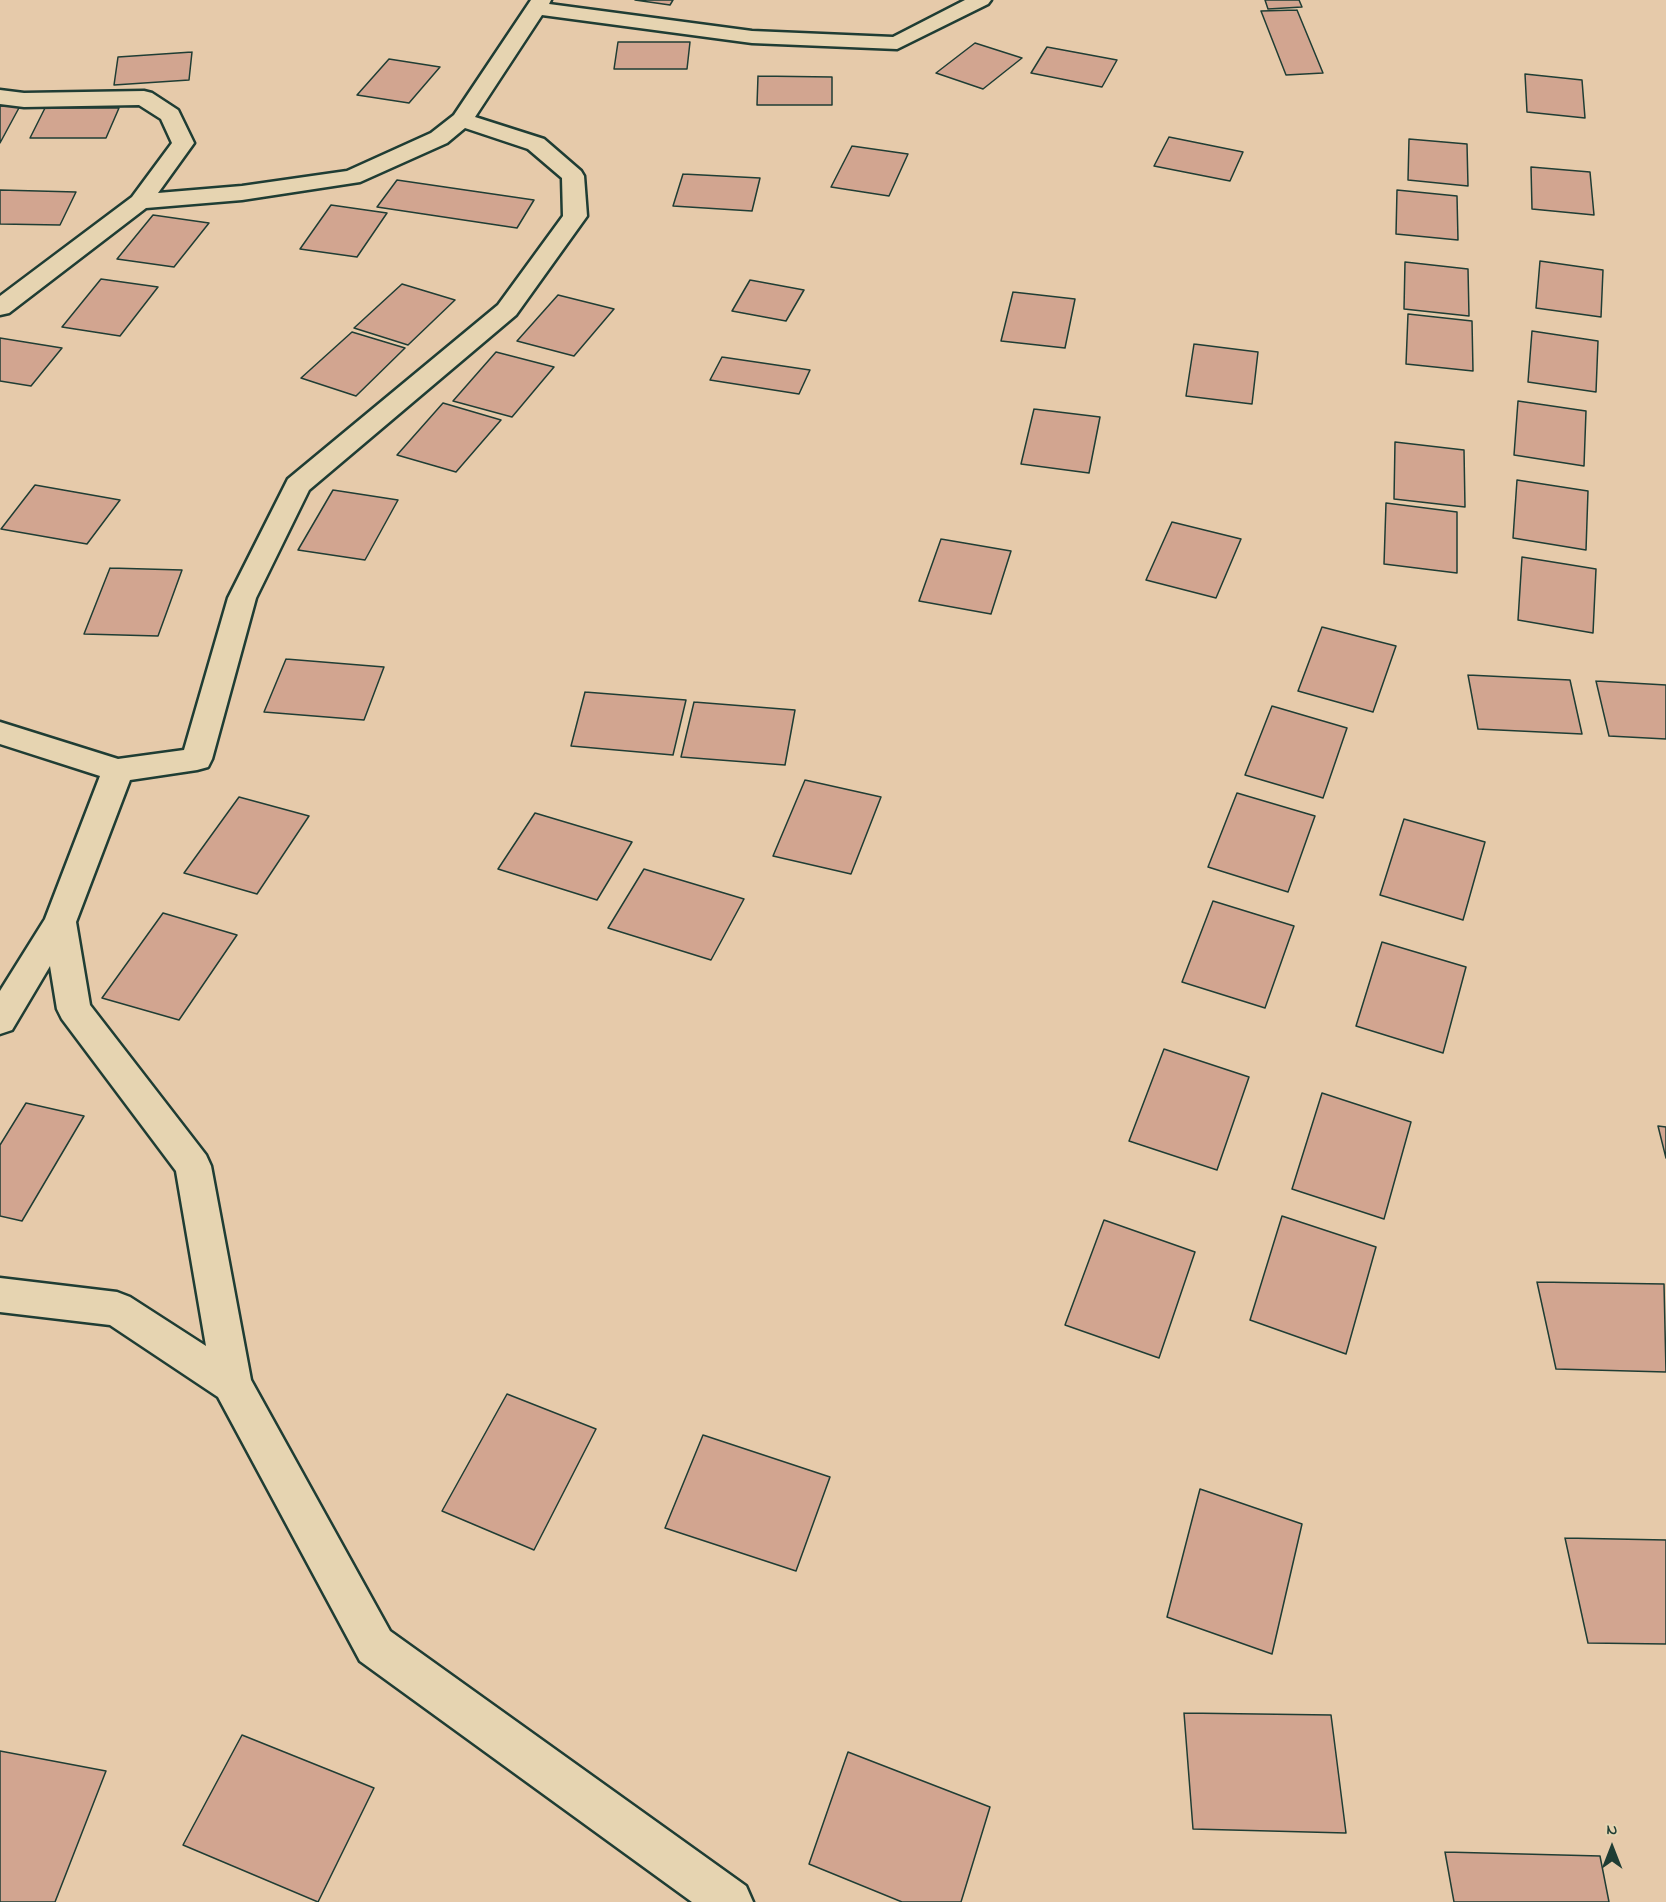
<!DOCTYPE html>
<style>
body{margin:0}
#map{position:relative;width:1666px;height:1902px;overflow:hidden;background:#e6caaa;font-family:"Indie Flower",sans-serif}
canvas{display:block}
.north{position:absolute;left:1582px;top:1818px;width:60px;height:60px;-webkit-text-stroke:4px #e6d4b1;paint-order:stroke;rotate:0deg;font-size:16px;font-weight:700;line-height:24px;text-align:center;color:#1f3d34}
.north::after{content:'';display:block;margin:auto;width:21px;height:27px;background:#1f3d34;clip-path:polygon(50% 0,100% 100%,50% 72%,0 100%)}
</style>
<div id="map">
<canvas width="1666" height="1902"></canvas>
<div class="north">N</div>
</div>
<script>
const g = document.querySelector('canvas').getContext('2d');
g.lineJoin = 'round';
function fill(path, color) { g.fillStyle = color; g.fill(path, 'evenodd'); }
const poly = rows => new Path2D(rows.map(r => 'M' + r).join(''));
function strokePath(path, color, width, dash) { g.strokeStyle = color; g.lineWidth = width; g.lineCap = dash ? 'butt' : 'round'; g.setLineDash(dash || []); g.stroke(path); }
const building = poly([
 [635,0,673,0,670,5,635,0],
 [1265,0,1299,0,1302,7,1268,9,1265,0],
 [1297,10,1323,73,1286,75,1261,11,1297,10],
 [618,42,690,42,687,69,614,69,618,42],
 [975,43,1022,58,983,89,936,73,975,43],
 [1047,47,1117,60,1102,87,1031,73,1047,47],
 [192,52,189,80,114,85,118,57,192,52],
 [389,59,440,67,409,103,357,95,389,59],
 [1525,74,1582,80,1585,118,1527,112,1525,74],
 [758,76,832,77,832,105,757,105,758,76],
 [0,106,20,106,0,143,0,106],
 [45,108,119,108,106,138,30,138,45,108],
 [1169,137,1243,152,1230,181,1154,166,1169,137],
 [1409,139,1467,144,1468,186,1408,180,1409,139],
 [852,146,908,154,889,196,831,187,852,146],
 [1531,167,1590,172,1594,215,1532,209,1531,167],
 [683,174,760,178,752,211,673,206,683,174],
 [397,180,534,200,517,228,377,207,397,180],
 [0,190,76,192,60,225,0,224,0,190],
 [1397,190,1457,196,1458,240,1396,234,1397,190],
 [331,205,387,213,357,257,300,249,331,205],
 [153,215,209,223,174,267,117,259,153,215],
 [1540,261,1603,270,1601,317,1536,308,1540,261],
 [1405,262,1468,269,1469,316,1404,309,1405,262],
 [101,279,158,287,120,336,62,327,101,279],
 [750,280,804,290,786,321,732,311,750,280],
 [402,284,455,300,408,345,354,328,402,284],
 [1013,292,1075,299,1065,348,1001,341,1013,292],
 [558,295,614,309,574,356,517,341,558,295],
 [1408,314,1472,321,1473,371,1406,364,1408,314],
 [1532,331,1598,341,1596,392,1528,382,1532,331],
 [352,332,405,348,356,396,301,378,352,332],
 [0,338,62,348,31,386,0,381,0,338],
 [1194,344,1258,352,1252,404,1186,396,1194,344],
 [496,352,554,367,512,417,453,401,496,352],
 [722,357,810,370,799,394,710,380,722,357],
 [1518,401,1586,411,1584,466,1514,455,1518,401],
 [443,403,501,420,456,472,397,455,443,403],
 [1034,409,1100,417,1089,473,1021,464,1034,409],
 [1395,442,1464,450,1465,507,1394,499,1395,442],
 [1517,480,1588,491,1586,550,1513,538,1517,480],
 [35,485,120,500,87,544,1,529,35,485],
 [333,490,398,500,365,560,298,550,333,490],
 [1386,503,1457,512,1457,573,1384,564,1386,503],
 [1172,522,1241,539,1216,598,1146,580,1172,522],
 [941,539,1011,551,991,614,919,601,941,539],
 [1522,557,1596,569,1593,633,1518,620,1522,557],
 [110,568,182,570,158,636,84,634,110,568],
 [1322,627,1396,646,1373,712,1298,691,1322,627],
 [286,659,384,667,364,720,264,712,286,659],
 [1468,675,1570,680,1582,734,1478,729,1468,675],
 [1596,681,1666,685,1666,739,1609,736,1596,681],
 [585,692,686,700,673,755,571,746,585,692],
 [694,702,795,710,785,765,681,757,694,702],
 [1272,706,1347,728,1323,798,1245,775,1272,706],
 [805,780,881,797,851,874,773,856,805,780],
 [1237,793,1315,816,1288,892,1208,867,1237,793],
 [239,797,309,816,257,894,184,873,239,797],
 [535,813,632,842,597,900,498,869,535,813],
 [1404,819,1485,842,1463,920,1380,895,1404,819],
 [644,869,744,899,711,960,608,928,644,869],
 [1213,901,1294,926,1265,1008,1182,982,1213,901],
 [163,913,237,935,179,1020,102,998,163,913],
 [1382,942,1466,967,1443,1053,1356,1026,1382,942],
 [1164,1049,1249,1077,1217,1170,1129,1141,1164,1049],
 [1322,1093,1411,1122,1384,1219,1292,1189,1322,1093],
 [26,1103,84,1116,22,1221,0,1216,0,1145,26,1103],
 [1658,1126,1666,1127,1666,1158,1658,1126],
 [1282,1216,1376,1247,1346,1354,1250,1320,1282,1216],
 [1104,1220,1195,1252,1159,1358,1065,1325,1104,1220],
 [1537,1282,1664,1284,1666,1372,1556,1369,1537,1282],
 [507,1394,596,1429,534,1550,442,1511,507,1394],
 [703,1435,830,1477,796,1571,665,1528,703,1435],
 [1200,1489,1302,1524,1272,1654,1167,1617,1200,1489],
 [1565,1538,1666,1540,1666,1644,1588,1643,1565,1538],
 [1184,1713,1331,1715,1346,1833,1193,1829,1184,1713],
 [242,1735,374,1788,318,1902,183,1845,242,1735],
 [0,1751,106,1771,55,1902,0,1902,0,1751],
 [848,1752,990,1807,961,1902,902,1902,809,1864,848,1752],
 [1445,1852,1600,1856,1609,1902,1454,1902,1445,1852]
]);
fill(building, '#d2a590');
strokePath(building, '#1f3d34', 1.5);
const minor = poly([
 [531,0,551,0,549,4,752,31,893,37,965,0,991,0,988,4,897,49,752,43,542,15,475,117,544,139,581,171,584,176,587,216,516,315,309,490,256,598,212,759,208,767,197,770,130,780,76,922,90,1005,206,1155,211,1166,251,1380,390,1631,746,1886,753,1902,692,1902,360,1661,218,1397,110,1325,0,1312,0,1278,117,1292,130,1297,206,1346,176,1171,62,1019,57,1009,50,966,12,1030,0,1034,0,991,45,919,100,776,0,744,0,722,118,759,184,750,228,598,288,479,498,305,563,216,562,178,528,149,465,128,447,143,360,182,242,200,146,208,9,313,0,315,0,296,132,197,172,143,161,119,139,105,24,107,0,104,0,90,24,93,144,91,152,93,178,110,194,143,158,193,242,186,347,171,431,133,454,115,531,0]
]);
strokePath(minor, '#1f3d34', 5);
fill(minor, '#e6d4b1');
</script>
